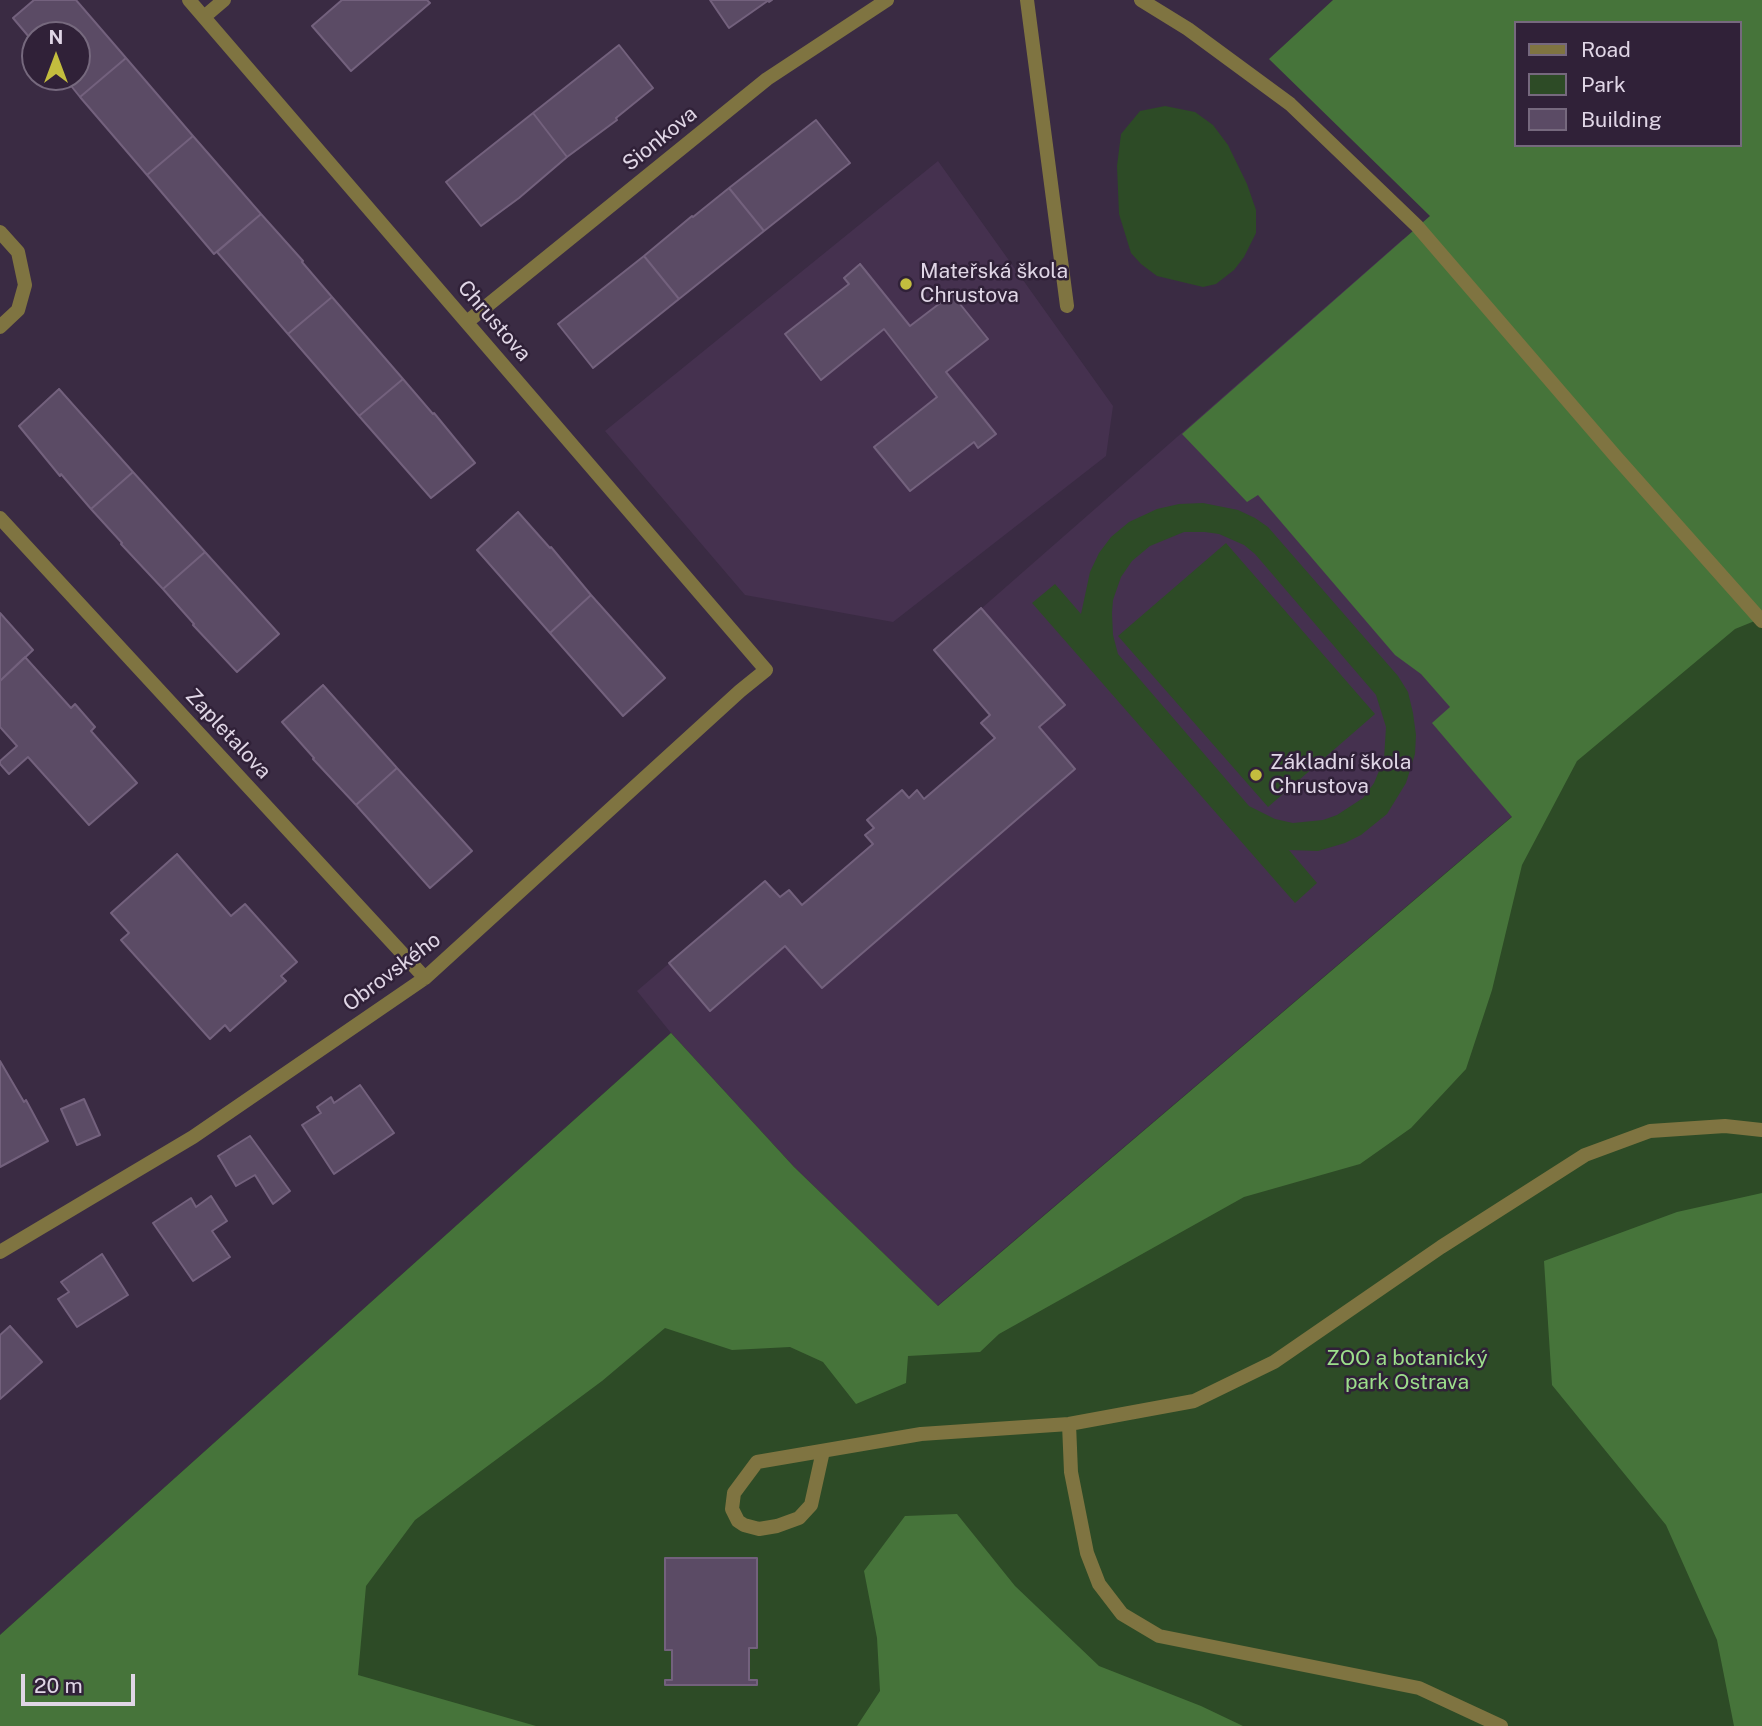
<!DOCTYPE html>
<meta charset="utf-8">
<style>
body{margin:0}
#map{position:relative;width:1762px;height:1726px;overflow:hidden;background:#3a2b43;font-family:"Public Sans",sans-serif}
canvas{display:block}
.legend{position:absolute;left:1514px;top:21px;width:228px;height:126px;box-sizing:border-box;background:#302138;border:2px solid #76697e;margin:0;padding:9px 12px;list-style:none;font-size:21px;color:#e0d6e6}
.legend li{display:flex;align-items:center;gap:14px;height:35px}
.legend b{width:35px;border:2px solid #76697e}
.north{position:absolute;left:21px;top:21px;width:70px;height:70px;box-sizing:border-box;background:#302138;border:2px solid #76697e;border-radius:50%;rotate:0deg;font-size:19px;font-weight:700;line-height:28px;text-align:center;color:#e0d6e6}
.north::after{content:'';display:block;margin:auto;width:24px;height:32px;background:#c3bd3e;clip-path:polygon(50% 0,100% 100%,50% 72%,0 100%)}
.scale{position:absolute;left:21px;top:1674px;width:114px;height:32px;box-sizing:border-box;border:4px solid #e0d6e6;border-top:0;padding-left:9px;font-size:21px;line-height:24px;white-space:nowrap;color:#e0d6e6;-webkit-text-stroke:5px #302138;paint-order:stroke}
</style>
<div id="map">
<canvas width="1762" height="1726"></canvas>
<ul class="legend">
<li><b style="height:9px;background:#7f7441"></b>Road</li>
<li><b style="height:19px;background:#2d4b26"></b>Park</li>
<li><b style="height:19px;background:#5b4b65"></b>Building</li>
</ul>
<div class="north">N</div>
<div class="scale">20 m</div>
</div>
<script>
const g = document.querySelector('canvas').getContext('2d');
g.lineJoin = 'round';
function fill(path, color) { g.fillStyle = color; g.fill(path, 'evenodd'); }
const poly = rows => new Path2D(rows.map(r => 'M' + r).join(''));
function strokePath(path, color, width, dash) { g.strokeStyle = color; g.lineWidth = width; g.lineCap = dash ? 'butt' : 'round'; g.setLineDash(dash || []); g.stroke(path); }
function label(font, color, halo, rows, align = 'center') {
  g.font = font + ' "Public Sans",sans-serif'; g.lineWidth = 5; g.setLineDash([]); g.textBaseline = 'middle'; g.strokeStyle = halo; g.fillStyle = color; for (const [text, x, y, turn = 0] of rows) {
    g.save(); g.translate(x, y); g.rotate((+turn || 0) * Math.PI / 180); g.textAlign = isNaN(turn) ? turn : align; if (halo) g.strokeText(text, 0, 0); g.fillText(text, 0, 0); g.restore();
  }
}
fill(poly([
 [938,161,1113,406,1106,456,893,622,745,595,605,431],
 [1403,239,1577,761,937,1306,794,1167,671,1033,637,991,765,881,779,897,789,890,802,904,872,844,865,835,874,828,867,820,902,790,909,798,917,790,925,798,994,738,981,723,990,715,934,650]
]), '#45314f');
fill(poly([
 [1762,0,1762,1726,0,1726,0,1635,671,1033,794,1167,938,1306,1577,761,1515,145,1739,145,1739,23],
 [1165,106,1195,112,1213,125,1228,145,1247,184,1256,210,1256,233,1244,257,1234,270,1216,284,1203,287,1157,276,1141,264,1131,253,1119,214,1117,166,1121,134,1140,111],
 [1203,503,1238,510,1255,518,1268,527,1398,676,1408,692,1413,713,1416,735,1415,754,1406,783,1387,814,1361,835,1345,843,1318,851,1289,850,1317,883,1295,903,1032,603,1055,584,1081,614,1090,572,1099,553,1111,537,1129,522,1157,509,1179,504],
 [1184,532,1205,532,1219,534,1244,545,1255,554,1376,695,1386,727,1384,759,1374,783,1363,798,1337,815,1323,820,1293,823,1275,819,1249,806,1118,654,1113,635,1112,613,1113,600,1121,577,1132,561,1150,546],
 [1226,543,1375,714,1268,807,1118,636]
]), '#2d4b26');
fill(poly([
 [1333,0,1762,0,1762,618,1735,629,1577,761,1522,865,1492,990,1466,1069,1411,1128,1360,1164,1244,1197,999,1334,980,1352,908,1356,906,1383,856,1404,823,1362,790,1347,732,1350,665,1328,602,1381,415,1520,366,1586,358,1675,536,1726,0,1726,0,1635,671,1033,794,1167,938,1306,1512,817,1432,723,1450,707,1421,674,1395,655,1258,495,1247,502,1182,434,1430,216,1269,59],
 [1515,23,1739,23,1739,145,1515,145],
 [1762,1193,1762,1726,1734,1726,1717,1640,1666,1525,1552,1385,1544,1261,1677,1212],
 [957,1514,1015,1586,1099,1666,1201,1706,1243,1726,857,1726,880,1691,877,1638,864,1571,905,1516]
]), '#46743a');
const building = poly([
 [34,0,76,0,126,58,80,97,64,77,77,77,77,35,35,35,35,44,13,18,34,0],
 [342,0,427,0,430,3,351,71,312,26,342,0],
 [710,0,772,0,769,2,769,0,729,28,710,0],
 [619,45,653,88,616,118,617,120,567,157,533,113,619,45],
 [126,58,193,136,147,175,80,97,126,58],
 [533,113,567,157,519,198,481,226,446,182,533,113],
 [816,120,850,163,764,231,729,188,816,120],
 [193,136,261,214,214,254,147,175,193,136],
 [729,188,764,231,679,299,644,256,692,216,693,217,729,188],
 [261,214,303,261,302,262,332,297,288,334,217,252,261,214],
 [644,256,679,299,593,368,558,324,644,256],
 [860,264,910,326,952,294,988,339,946,372,996,434,978,448,974,442,910,491,874,447,937,397,884,329,821,380,785,334,849,284,844,278,860,264],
 [332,297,403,379,359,416,288,334,332,297],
 [403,379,433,414,434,413,475,463,431,498,359,416,403,379],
 [59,389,133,472,91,509,61,474,60,476,19,426,59,389],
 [133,472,205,552,163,589,121,544,122,543,91,509,133,472],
 [518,512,550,548,551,547,591,595,550,633,477,550,518,512],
 [205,552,279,634,237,672,193,625,194,624,163,589,205,552],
 [591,595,665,678,623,716,550,633,591,595],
 [981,608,1065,705,1039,727,1075,769,822,988,785,946,710,1011,669,963,765,881,780,897,789,890,802,905,873,844,865,835,874,828,867,820,902,790,909,798,917,790,924,799,995,738,981,723,990,715,934,650,981,608],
 [0,613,33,650,0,681,0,613],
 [25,657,71,708,75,704,95,727,91,731,137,783,89,825,28,757,9,774,0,764,0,761,17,746,0,727,0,681,25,657],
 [323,685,397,768,356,805,313,759,314,758,282,722,323,685],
 [397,768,472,851,430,888,356,805,397,768],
 [177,854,231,916,245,904,297,962,281,976,286,981,230,1031,225,1025,210,1039,121,940,129,933,111,913,177,854],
 [0,1061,24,1102,26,1100,48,1141,0,1167,0,1061],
 [360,1085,394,1133,334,1174,302,1125,321,1113,317,1107,331,1097,334,1103,360,1085],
 [84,1099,100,1135,77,1145,61,1109,84,1099],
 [250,1136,290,1191,273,1204,255,1175,236,1186,218,1156,250,1136],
 [211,1196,227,1221,212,1231,230,1257,193,1281,153,1223,191,1198,196,1207,211,1196],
 [102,1254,128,1295,77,1327,58,1299,69,1292,61,1282,102,1254],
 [10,1326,42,1362,0,1399,0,1335,10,1326],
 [665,1558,757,1558,757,1648,749,1648,749,1680,757,1680,757,1685,665,1685,665,1680,672,1680,672,1650,665,1650,665,1558]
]);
fill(building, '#5b4b65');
strokePath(building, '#73617d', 2);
strokePath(poly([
 [1141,0,1188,29,1290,104,1417,226,1617,458,1762,621],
 [1069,1424,1071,1472,1087,1553,1099,1584,1122,1614,1159,1636,1419,1688,1501,1726],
 [823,1451,811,1505,799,1518,777,1526,759,1529,744,1525,738,1521,732,1509,734,1493,757,1462,921,1434,1069,1424,1194,1401,1274,1362,1441,1247,1585,1155,1650,1131,1725,1126,1762,1130]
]), '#7f7441', 14);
strokePath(poly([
 [1027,0,1067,306],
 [204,17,224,0],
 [0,232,18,252,25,285,18,310,0,327],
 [467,322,767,79,887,0],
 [0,518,425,978],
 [0,1252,193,1137,425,978,740,691,766,670,189,0]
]), '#7f7441', 14);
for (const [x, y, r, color] of [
 [906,284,7,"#c3bd3e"],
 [1256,775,7,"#c3bd3e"]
]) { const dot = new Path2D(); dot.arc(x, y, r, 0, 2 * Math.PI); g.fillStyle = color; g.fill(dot); strokePath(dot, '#302138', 2.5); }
label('21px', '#e0d6e6', '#302138', [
 ["Sionkova",660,139,-39],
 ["Chrustova",494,321,49],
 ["Zapletalova",228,734,47],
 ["Obrovského",392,972,-37]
]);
label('21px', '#e0d6e6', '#302138', [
 ["Mateřská škola",920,272],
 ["Chrustova",920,296],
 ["Základní škola",1270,763],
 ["Chrustova",1270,787]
], 'left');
label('21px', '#9cde8b', '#302138', [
 ["ZOO a botanický",1407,1359],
 ["park Ostrava",1407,1383]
]);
</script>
